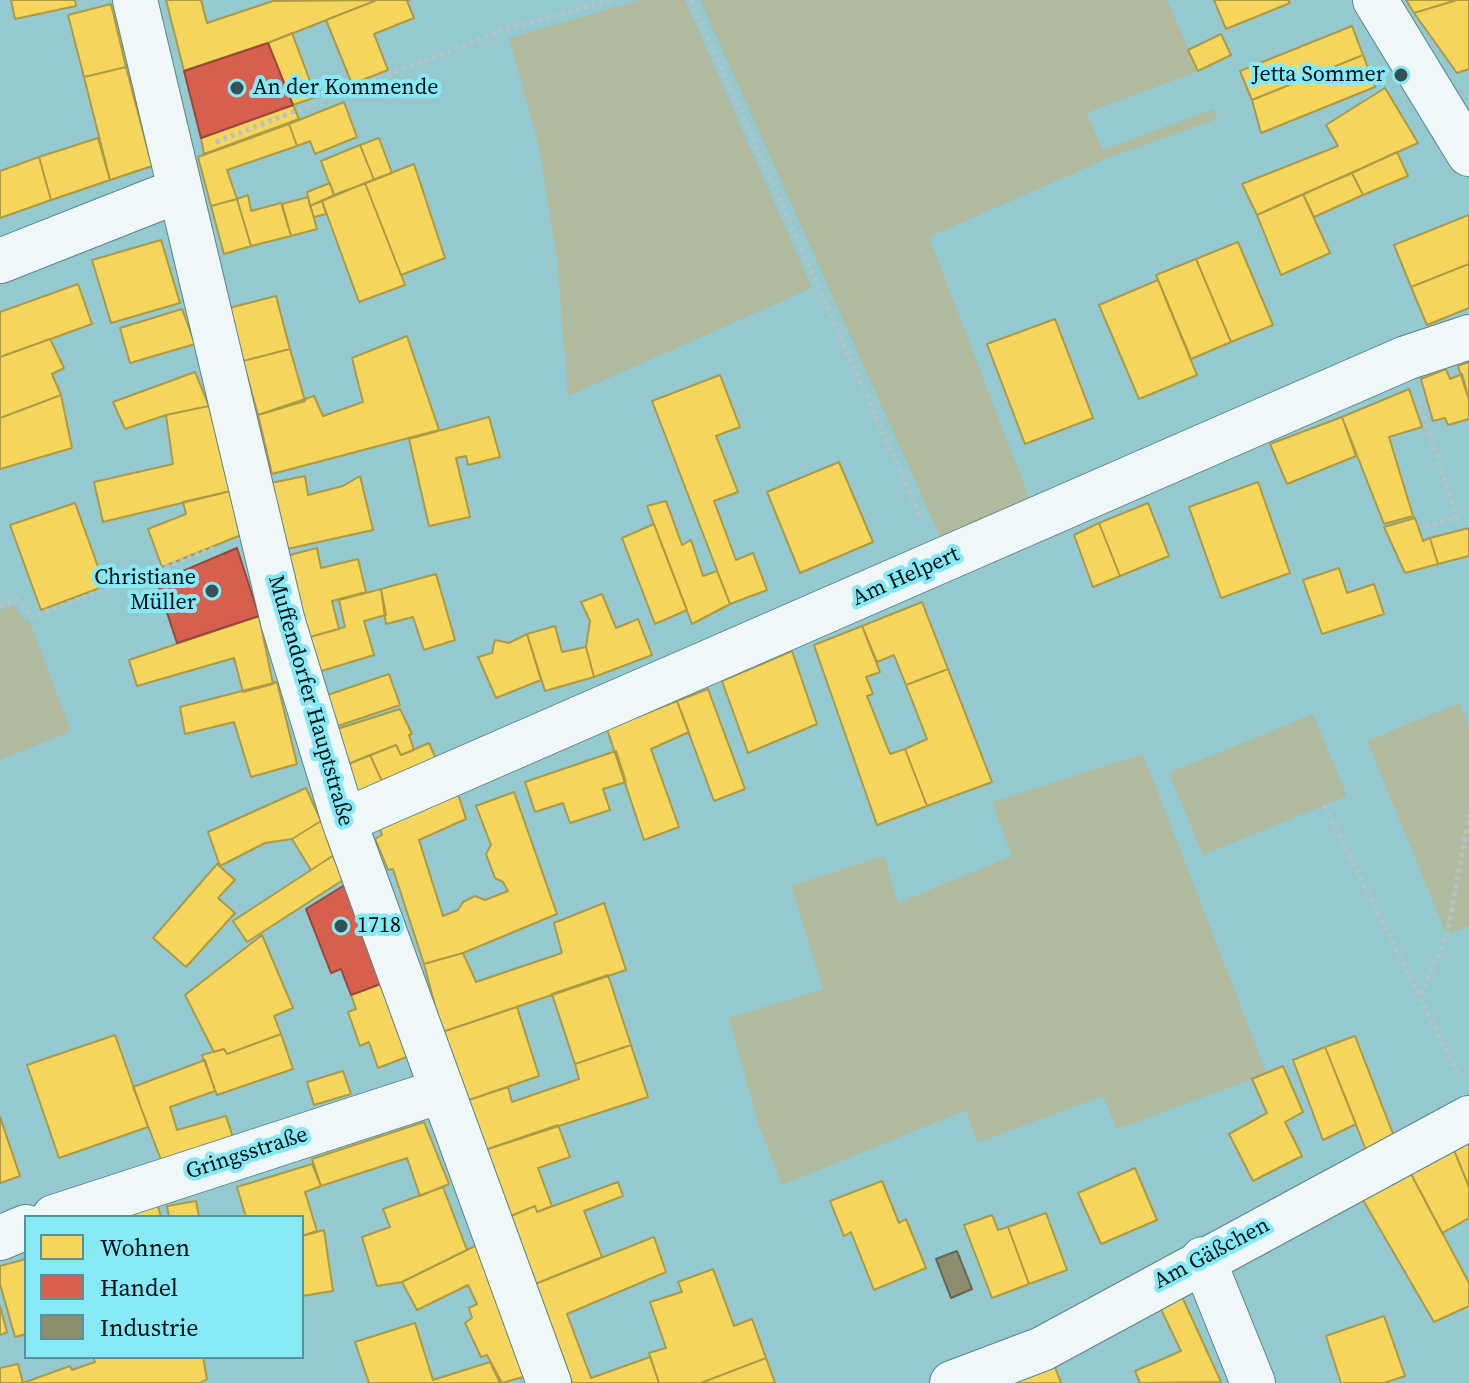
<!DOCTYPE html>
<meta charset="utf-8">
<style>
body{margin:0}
#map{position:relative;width:1469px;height:1383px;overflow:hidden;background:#94c9d0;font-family:"Source Serif 4",serif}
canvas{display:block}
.legend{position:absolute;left:24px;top:1215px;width:280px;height:144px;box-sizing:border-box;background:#88e9f6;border:2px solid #52939c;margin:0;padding:10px 14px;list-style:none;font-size:24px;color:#001114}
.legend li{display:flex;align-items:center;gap:16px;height:40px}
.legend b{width:40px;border:2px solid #52939c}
</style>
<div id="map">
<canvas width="1469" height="1383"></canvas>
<ul class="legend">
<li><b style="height:22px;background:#f6d55c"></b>Wohnen</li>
<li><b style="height:22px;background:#d6604d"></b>Handel</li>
<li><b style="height:22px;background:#8c8c6e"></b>Industrie</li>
</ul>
</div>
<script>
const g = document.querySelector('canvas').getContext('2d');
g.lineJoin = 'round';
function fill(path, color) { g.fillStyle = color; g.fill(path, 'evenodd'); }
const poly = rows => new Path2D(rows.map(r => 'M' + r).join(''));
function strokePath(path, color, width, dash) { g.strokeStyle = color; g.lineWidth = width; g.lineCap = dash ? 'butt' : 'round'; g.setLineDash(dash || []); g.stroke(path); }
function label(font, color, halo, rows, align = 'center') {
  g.font = font + ' "Source Serif 4",serif'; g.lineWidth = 8; g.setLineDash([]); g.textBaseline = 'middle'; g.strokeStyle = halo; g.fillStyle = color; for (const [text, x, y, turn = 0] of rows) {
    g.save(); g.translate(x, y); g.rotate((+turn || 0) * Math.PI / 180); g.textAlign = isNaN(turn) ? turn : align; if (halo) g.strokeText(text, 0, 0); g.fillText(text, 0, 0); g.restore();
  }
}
fill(poly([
 [640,0,685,0,812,288,568,396,557,261,539,147,509,38],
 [700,0,1167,0,1198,71,1086,113,1103,150,1213,109,1217,119,1106,159,929,237,1030,500,941,539],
 [14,604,22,617,30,622,71,731,0,760,0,610],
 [1459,703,1469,727,1469,926,1447,935,1367,741],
 [1313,714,1347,796,1203,855,1169,773],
 [1143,754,1267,1074,1117,1129,1103,1096,977,1143,966,1110,782,1185,758,1123,729,1018,823,989,791,886,884,856,898,903,1012,856,992,802]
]), '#afba9f');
const homes = poly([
 [11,0,75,0,76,6,15,19,11,0],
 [166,0,201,0,207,23,273,1,377,0,268,43,184,71,166,0],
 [377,0,410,0,407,1,414,18,374,34,388,70,352,84,326,20,377,0],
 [1214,0,1288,0,1290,3,1226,29,1214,0],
 [1406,0,1457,0,1414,13,1406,0],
 [1457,0,1469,0,1469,69,1457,73,1414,13,1457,0],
 [111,4,126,67,84,77,68,15,111,4],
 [1352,26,1363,55,1252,100,1240,71,1352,26],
 [292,33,316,97,293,105,268,43,292,33],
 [1221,34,1231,55,1198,71,1188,50,1221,34],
 [1363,55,1375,87,1261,133,1252,100,1363,55],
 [126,67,152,166,110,180,84,77,126,67],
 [1385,88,1418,143,1257,215,1242,184,1338,146,1326,125,1385,88],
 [344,102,357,137,315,154,310,141,297,146,289,124,344,102],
 [293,105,299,119,204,154,201,138,293,105],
 [289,124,297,146,227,170,237,199,211,206,198,157,289,124],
 [98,138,110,180,51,200,39,157,98,138],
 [379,138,392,173,374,180,360,145,379,138],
 [360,145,374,180,334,195,321,161,360,145],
 [1397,152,1408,176,1363,195,1352,173,1397,152],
 [39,157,51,200,0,218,0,171,39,157],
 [414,164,445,258,401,275,365,183,414,164],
 [1352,173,1363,195,1314,217,1303,194,1352,173],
 [330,183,334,195,310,206,307,192,330,183],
 [365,183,405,285,359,302,322,201,365,183],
 [1303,194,1330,253,1281,275,1257,215,1303,194],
 [248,195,251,211,281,203,291,236,251,246,237,199,248,195],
 [308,197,317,229,291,236,282,204,308,197],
 [237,199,251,246,224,254,211,206,237,199],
 [322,201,326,214,314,217,310,206,322,201],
 [1469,215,1469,264,1411,287,1394,245,1469,215],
 [161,240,180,303,111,323,92,260,161,240],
 [1238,242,1273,325,1231,342,1196,259,1238,242],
 [1196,259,1231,342,1191,359,1156,275,1196,259],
 [1469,264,1469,308,1427,325,1411,287,1469,264],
 [1158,280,1197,375,1139,399,1099,305,1158,280],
 [78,284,92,324,0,357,0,312,78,284],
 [276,296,290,349,243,361,229,308,276,296],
 [182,309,195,344,130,363,120,328,182,309],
 [1055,319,1093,418,1025,444,987,344,1055,319],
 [407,336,439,430,272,474,258,415,314,396,323,416,363,402,352,358,407,336],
 [50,339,64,368,52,374,61,395,0,418,0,357,50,339],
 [290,349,305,401,258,415,243,361,290,349],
 [1469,362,1469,400,1458,366,1469,362],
 [1446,369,1450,379,1462,374,1469,400,1469,419,1448,425,1445,418,1433,421,1421,379,1446,369],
 [195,372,209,406,166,415,125,429,113,402,195,372],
 [720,375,740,427,716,436,738,492,714,501,736,560,753,553,767,590,730,604,652,401,720,375],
 [1409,389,1422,427,1389,437,1413,516,1384,524,1342,417,1409,389],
 [61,395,72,448,0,469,0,418,61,395],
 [209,406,231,491,103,522,94,482,173,464,166,415,209,406],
 [489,417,500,457,468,465,466,456,456,458,470,517,429,526,409,439,489,417],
 [1342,417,1356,456,1287,484,1270,444,1342,417],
 [839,462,873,542,800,573,767,492,839,462],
 [305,476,308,495,343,486,360,476,373,530,287,549,271,483,305,476],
 [1258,482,1290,573,1221,598,1189,507,1258,482],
 [231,491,241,535,162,567,148,529,186,514,183,502,231,491],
 [666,501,682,545,691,540,703,576,717,571,730,604,692,624,647,506,666,501],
 [75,503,105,586,41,610,10,525,75,503],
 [1148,503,1169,556,1120,576,1099,523,1148,503],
 [1415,518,1423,541,1430,538,1438,564,1405,573,1384,527,1415,518],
 [1099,523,1120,576,1093,587,1074,535,1099,523],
 [654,524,687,610,655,624,622,538,654,524],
 [1469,528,1469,556,1438,564,1430,538,1469,528],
 [317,548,321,568,358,559,366,592,332,601,339,629,310,637,286,556,317,548],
 [1339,568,1347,593,1374,584,1384,614,1322,634,1303,580,1339,568],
 [436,574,455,640,424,650,413,617,386,624,381,589,436,574],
 [381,589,386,615,364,621,374,655,318,672,310,637,345,627,339,600,381,589],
 [602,594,616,628,638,619,652,655,594,677,586,647,590,621,581,602,602,594],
 [922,602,948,669,906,685,894,655,877,662,862,626,922,602],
 [259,616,273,684,243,692,234,658,137,686,129,660,259,616],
 [555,626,562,652,586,647,594,677,545,691,527,634,555,626],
 [862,626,880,672,866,677,873,694,867,696,890,754,905,749,927,806,877,825,814,645,862,626],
 [527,634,541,680,496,698,478,657,492,653,495,640,509,643,527,634],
 [792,651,817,724,748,753,722,681,792,651],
 [948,669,992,782,927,806,905,749,927,739,906,685,948,669],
 [389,674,400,705,329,729,319,698,389,674],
 [277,682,297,764,251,777,234,722,185,734,180,707,277,682],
 [708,689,745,789,714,801,677,701,708,689],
 [677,701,689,732,651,749,679,827,644,840,607,729,677,701],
 [400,709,412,734,409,735,414,750,401,755,396,745,346,765,331,731,400,709],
 [429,743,439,766,386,790,370,755,396,745,401,755,429,743],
 [616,751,626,782,603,789,610,810,570,823,563,803,535,812,525,782,616,751],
 [370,755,386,790,360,798,346,765,370,755],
 [306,788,321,821,292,839,265,843,220,866,208,832,306,788],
 [457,791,466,819,419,840,443,916,458,910,463,902,475,896,485,900,508,891,503,882,495,878,486,854,491,845,476,806,514,792,557,914,463,953,424,964,393,869,388,870,375,839,382,835,379,826,457,791],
 [321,821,334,855,311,870,292,839,321,821],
 [334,855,346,878,247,942,233,921,334,855],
 [217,864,235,880,218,898,235,913,186,967,153,938,217,864],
 [604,903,626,970,442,1032,424,964,463,953,476,982,562,953,554,923,604,903],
 [262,935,293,1008,274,1016,281,1034,227,1054,224,1049,214,1052,185,995,262,935],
 [608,975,631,1045,575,1064,552,994,608,975],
 [383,983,409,1056,378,1068,369,1042,360,1046,348,1012,356,1009,351,995,383,983],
 [517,1007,539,1076,466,1101,442,1032,517,1007],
 [281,1034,293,1069,217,1095,202,1055,224,1049,227,1054,281,1034],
 [115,1035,148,1127,59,1158,27,1065,115,1035],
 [1355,1036,1395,1139,1366,1150,1325,1047,1355,1036],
 [631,1045,648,1097,482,1151,466,1101,508,1087,512,1102,579,1079,575,1064,631,1045],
 [1325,1047,1356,1124,1323,1140,1293,1060,1325,1047],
 [205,1060,215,1091,170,1107,177,1130,226,1116,235,1144,163,1165,133,1087,205,1060],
 [1283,1066,1303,1112,1285,1122,1302,1156,1253,1181,1229,1134,1267,1113,1252,1079,1283,1066],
 [343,1071,351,1094,314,1105,307,1082,343,1071],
 [0,1117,20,1176,0,1183,0,1117],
 [424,1122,449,1184,420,1196,407,1158,321,1186,312,1159,424,1122],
 [558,1125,570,1157,538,1168,552,1206,537,1212,535,1206,511,1216,482,1151,558,1125],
 [1469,1142,1469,1187,1454,1150,1469,1142],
 [1454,1150,1469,1187,1469,1218,1442,1233,1411,1174,1454,1150],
 [312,1164,321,1186,305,1192,317,1231,302,1236,302,1217,246,1217,237,1187,312,1164],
 [1135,1168,1157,1220,1101,1244,1078,1193,1135,1168],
 [1411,1174,1469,1283,1469,1306,1434,1322,1363,1200,1411,1174],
 [882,1181,899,1223,906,1219,926,1268,874,1290,851,1232,844,1236,830,1201,882,1181],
 [618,1182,623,1196,584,1211,602,1257,535,1284,511,1216,535,1206,537,1212,618,1182],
 [443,1187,467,1250,402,1282,377,1286,362,1237,390,1227,383,1209,443,1187],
 [196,1201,199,1217,169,1217,167,1206,196,1201],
 [157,1203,161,1217,110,1217,157,1203],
 [1046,1213,1067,1270,1029,1284,1008,1227,1046,1213],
 [992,1215,998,1230,1008,1227,1029,1284,992,1298,964,1225,992,1215],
 [324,1230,333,1291,302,1296,302,1236,324,1230],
 [654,1237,666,1272,567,1314,591,1378,650,1357,659,1383,572,1383,535,1284,654,1237],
 [477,1245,530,1375,502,1383,487,1355,481,1357,465,1323,472,1318,469,1308,477,1304,468,1285,417,1310,402,1282,477,1245],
 [26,1259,26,1334,15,1337,0,1284,0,1266,26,1259],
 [713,1269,734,1326,752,1319,766,1358,701,1383,659,1383,649,1353,666,1348,650,1302,682,1292,678,1282,713,1269],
 [1179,1290,1221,1382,1140,1383,1135,1371,1181,1351,1157,1301,1179,1290],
 [0,1306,7,1332,0,1335,0,1306],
 [1384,1316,1405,1376,1384,1383,1341,1383,1326,1336,1384,1316],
 [415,1323,433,1380,490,1362,500,1383,369,1383,355,1342,415,1323],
 [93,1357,203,1357,207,1379,200,1383,23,1383,70,1366,72,1370,95,1362,93,1357],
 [766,1358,775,1383,701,1383,766,1358],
 [1053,1362,1061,1383,1001,1383,1053,1362],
 [18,1364,23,1383,0,1383,0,1368,18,1364]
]);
fill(homes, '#f6d55c');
strokePath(homes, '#ac9a46', 2);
const shops = poly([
 [268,43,293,105,201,138,184,71,268,43],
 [237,548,259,616,177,643,157,582,237,548],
 [348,883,383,983,351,995,341,969,331,973,306,909,348,883]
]);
fill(shops, '#d6604d');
strokePath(shops, '#96483c', 2);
const industry = poly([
 [957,1251,972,1289,951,1298,936,1259,957,1251]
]);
fill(industry, '#8c8c6e');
strokePath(industry, '#626753', 2);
const minor = poly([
 [135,0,283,622,344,821,549,1383],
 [1375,0,1469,154],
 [0,261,180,190],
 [344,821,1406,358,1469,337],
 [54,1217,441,1091],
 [0,1238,26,1227],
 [1203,1259,1253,1383],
 [952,1383,1042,1349,1469,1118]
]);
strokePath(minor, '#5c848a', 46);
strokePath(poly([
 [691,0,921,518],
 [216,142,501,31,610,0],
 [1419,401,1457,518,1425,526],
 [0,606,16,599,32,617,217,547],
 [1324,805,1458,1074],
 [1421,994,1447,935,1469,815]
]), '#b4c3c6', 5, [4, 4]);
strokePath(minor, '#eff7f8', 44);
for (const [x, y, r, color] of [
 [1401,75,8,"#345156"],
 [237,88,8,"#345156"],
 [212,591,8,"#345156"],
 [341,926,8,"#345156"]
]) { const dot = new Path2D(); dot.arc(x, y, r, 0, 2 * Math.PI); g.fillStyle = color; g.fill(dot); strokePath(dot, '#88e9f6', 3); }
label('22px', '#001114', '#88e9f6', [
 ["Jetta Sommer",1385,75],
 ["An der Kommende",253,88,"left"],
 ["Christiane",196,578],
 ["Müller",196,603],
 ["1718",357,926,"left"]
], 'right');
label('22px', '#001114', '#88e9f6', [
 ["Am Helpert",906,577,-24],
 ["Muffendorfer Hauptstraße",310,701,74],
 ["Gringsstraße",247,1154,-18],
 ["Am Gäßchen",1212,1254,-28]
]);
</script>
